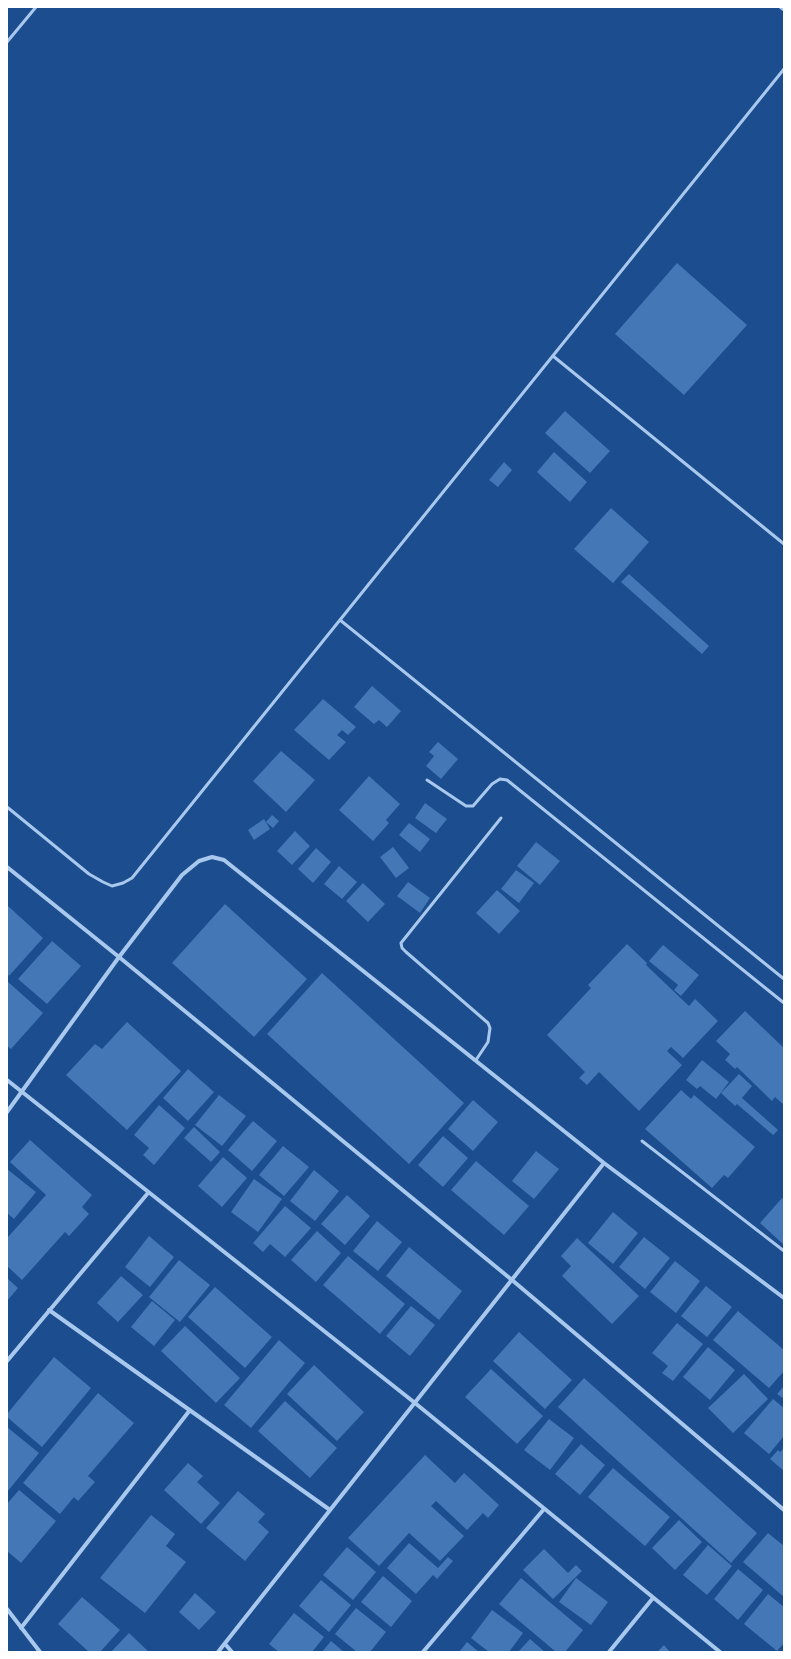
<!DOCTYPE html>
<style>
body{margin:0}
#map{position:relative;width:791px;height:1659px;overflow:hidden;background:#1c4d8e;font-family:"Alegreya Sans",sans-serif}
canvas{display:block}
.frame{position:absolute;inset:0;border:8px solid #fff;pointer-events:none}
</style>
<div id="map">
<canvas width="791" height="1659"></canvas>
<div class="frame"></div>
</div>
<script>
const g = document.querySelector('canvas').getContext('2d');
g.lineJoin = 'round';
function fill(path, color) { g.fillStyle = color; g.fill(path, 'evenodd'); }
const poly = rows => new Path2D(rows.map(r => 'M' + r).join(''));
function strokePath(path, color, width, dash) { g.strokeStyle = color; g.lineWidth = width; g.lineCap = dash ? 'butt' : 'round'; g.setLineDash(dash || []); g.stroke(path); }
fill(poly([
 [677,263,747,325,684,395,615,334],
 [565,411,610,451,590,473,545,433],
 [554,452,587,482,570,502,537,472],
 [504,462,512,470,498,487,489,480],
 [611,508,649,542,613,583,574,549],
 [629,574,709,646,702,654,621,582],
 [372,686,401,711,387,727,379,720,374,724,354,707],
 [323,699,356,727,348,735,342,730,337,735,346,742,329,760,294,730],
 [438,742,458,759,441,779,426,766,434,756,429,752],
 [281,751,315,780,286,812,253,781],
 [369,776,400,804,386,820,389,823,373,841,339,810],
 [425,803,447,819,436,833,415,818],
 [272,815,279,821,273,828,266,822],
 [264,819,270,829,254,840,248,830],
 [409,823,430,839,420,852,399,835],
 [295,831,310,846,292,865,277,851],
 [536,842,560,861,540,885,517,866],
 [393,847,409,868,396,878,380,857],
 [316,848,331,862,313,883,298,869],
 [339,866,357,882,342,899,324,884],
 [516,870,534,883,519,903,501,889],
 [408,882,430,898,420,913,397,896],
 [363,883,385,904,368,922,346,901],
 [497,890,520,911,499,934,476,913],
 [225,904,307,979,254,1037,172,963],
 [7,905,43,938,9,976,7,973],
 [52,941,81,966,47,1004,18,979],
 [627,944,647,963,646,965,689,1006,695,999,718,1021,683,1058,671,1047,667,1051,682,1065,639,1111,599,1072,587,1085,579,1078,585,1072,547,1035,591,988,588,985],
 [663,945,699,975,681,996,674,990,678,985,649,961],
 [322,973,464,1103,409,1164,267,1034],
 [7,981,43,1013,11,1049,7,1046],
 [745,1011,784,1048,784,1105,775,1097,772,1101,737,1067,735,1069,725,1060,730,1054,716,1041],
 [127,1022,181,1071,127,1130,66,1075,95,1044,102,1049],
 [702,1060,729,1082,716,1099,700,1086,697,1089,686,1080],
 [188,1069,214,1092,188,1121,163,1098],
 [739,1074,752,1086,742,1098,778,1130,773,1135,737,1104,735,1106,721,1093],
 [681,1090,691,1099,694,1095,755,1147,728,1178,724,1175,712,1188,645,1129],
 [219,1095,246,1116,222,1146,195,1125],
 [473,1100,498,1122,473,1151,448,1129],
 [159,1105,185,1128,154,1165,143,1155,149,1148,134,1135],
 [253,1121,277,1141,252,1171,228,1150],
 [194,1127,220,1152,211,1162,184,1138],
 [443,1136,468,1158,443,1187,418,1165],
 [30,1140,92,1195,82,1207,89,1214,69,1236,65,1232,22,1280,7,1266,7,1238,46,1195,10,1162],
 [283,1146,309,1167,284,1196,259,1175],
 [536,1151,559,1169,534,1199,512,1181],
 [223,1157,247,1178,222,1207,198,1186],
 [476,1161,529,1206,504,1235,451,1190],
 [7,1169,36,1192,14,1219,7,1213],
 [314,1170,339,1191,315,1221,290,1201],
 [254,1179,282,1199,258,1232,231,1212],
 [347,1195,370,1216,345,1245,321,1224],
 [782,1198,784,1200,784,1245,760,1223],
 [285,1206,311,1228,285,1257,270,1244,263,1252,253,1243],
 [613,1212,638,1233,613,1264,588,1243],
 [377,1221,402,1242,378,1271,353,1251],
 [317,1231,341,1253,316,1282,291,1260],
 [149,1236,174,1257,150,1287,125,1267],
 [644,1237,670,1258,645,1289,619,1267],
 [577,1238,639,1296,612,1324,562,1276,571,1266,561,1256],
 [409,1247,462,1291,439,1320,386,1276],
 [348,1256,405,1304,380,1334,323,1285],
 [179,1260,210,1285,180,1322,149,1297],
 [675,1261,700,1281,676,1313,650,1292],
 [121,1276,143,1295,118,1322,97,1303],
 [7,1278,18,1288,7,1301],
 [706,1286,732,1307,707,1337,681,1316],
 [215,1287,272,1337,245,1368,188,1317],
 [152,1301,175,1320,154,1346,131,1327],
 [411,1306,435,1325,410,1356,386,1336],
 [738,1311,784,1350,784,1371,769,1388,713,1340],
 [677,1323,703,1344,673,1381,662,1373,668,1366,652,1353],
 [185,1326,240,1378,216,1403,161,1351],
 [519,1332,572,1380,545,1409,493,1361],
 [279,1340,305,1363,251,1428,224,1405],
 [708,1347,735,1370,710,1400,683,1377],
 [54,1357,91,1388,42,1447,7,1417,7,1414],
 [314,1365,364,1412,337,1441,287,1394],
 [491,1369,543,1416,517,1444,465,1397],
 [744,1374,768,1399,733,1433,708,1408],
 [584,1378,757,1533,731,1563,558,1407],
 [784,1386,784,1399,777,1394],
 [98,1393,134,1423,88,1476,95,1482,78,1501,74,1497,60,1514,23,1483],
 [773,1399,784,1408,784,1436,769,1454,744,1433],
 [285,1401,337,1448,310,1478,258,1431],
 [549,1419,574,1438,550,1470,524,1450],
 [7,1427,39,1453,7,1492],
 [581,1444,605,1465,580,1495,555,1474],
 [784,1448,784,1471,770,1459,778,1450,780,1452],
 [425,1455,455,1483,464,1473,499,1505,488,1518,483,1513,467,1530,436,1501,431,1506,464,1536,440,1561,409,1533,379,1566,348,1538],
 [188,1463,203,1476,197,1482,220,1503,201,1524,164,1490],
 [613,1468,670,1517,645,1546,588,1497],
 [19,1490,56,1521,21,1563,7,1551,7,1504],
 [238,1491,265,1514,258,1522,269,1532,245,1561,206,1528],
 [151,1515,175,1534,166,1546,186,1562,145,1613,100,1578],
 [679,1520,702,1542,675,1570,652,1548],
 [768,1533,784,1546,784,1597,743,1562],
 [409,1543,438,1568,448,1557,453,1561,437,1579,433,1575,416,1594,387,1568],
 [708,1545,732,1566,707,1595,683,1575],
 [347,1547,376,1572,353,1600,323,1575],
 [544,1549,568,1573,576,1565,582,1571,553,1599,523,1570],
 [738,1569,763,1590,738,1620,714,1599],
 [383,1576,412,1601,391,1627,361,1602],
 [521,1578,583,1630,565,1652,556,1652,499,1604],
 [576,1578,608,1602,591,1625,559,1602],
 [321,1580,351,1605,329,1632,299,1606],
 [195,1593,216,1612,199,1630,179,1612],
 [768,1594,784,1607,784,1643,777,1651,744,1624],
 [82,1597,120,1630,100,1652,89,1652,58,1624],
 [356,1608,386,1632,370,1652,357,1652,335,1634],
 [492,1610,523,1633,509,1652,489,1652,471,1638],
 [294,1613,324,1637,312,1652,279,1652,269,1644],
 [129,1633,149,1652,111,1652],
 [530,1639,545,1652,518,1652],
 [331,1641,344,1652,322,1652],
 [467,1642,479,1652,459,1652],
 [664,1645,670,1652,657,1652]
]), '#4477b6');
strokePath(poly([
 [780,7,784,10],
 [7,42,36,7],
 [553,356,784,544],
 [340,620,784,979],
 [427,780,466,806,473,806,492,784,500,779,507,780,784,1003],
 [7,807,89,874,103,882,112,886,123,883,132,878,784,69],
 [476,1060,488,1042,490,1028,488,1023,406,952,402,948,401,943,501,818],
 [642,1141,784,1251]
]), '#a9c8ed', 3);
strokePath(poly([
 [7,867,119,957,512,1280,784,1510],
 [7,1080,415,1403,720,1652],
 [7,1112,119,957,182,875,199,861,212,857,224,860,604,1163,784,1298],
 [49,1310,330,1510],
 [7,1361,148,1193],
 [7,1609,40,1652],
 [21,1628,190,1410],
 [225,1644,232,1652],
 [218,1652,604,1163],
 [423,1652,544,1509],
 [609,1652,653,1598]
]), '#a9c8ed', 4);
</script>
